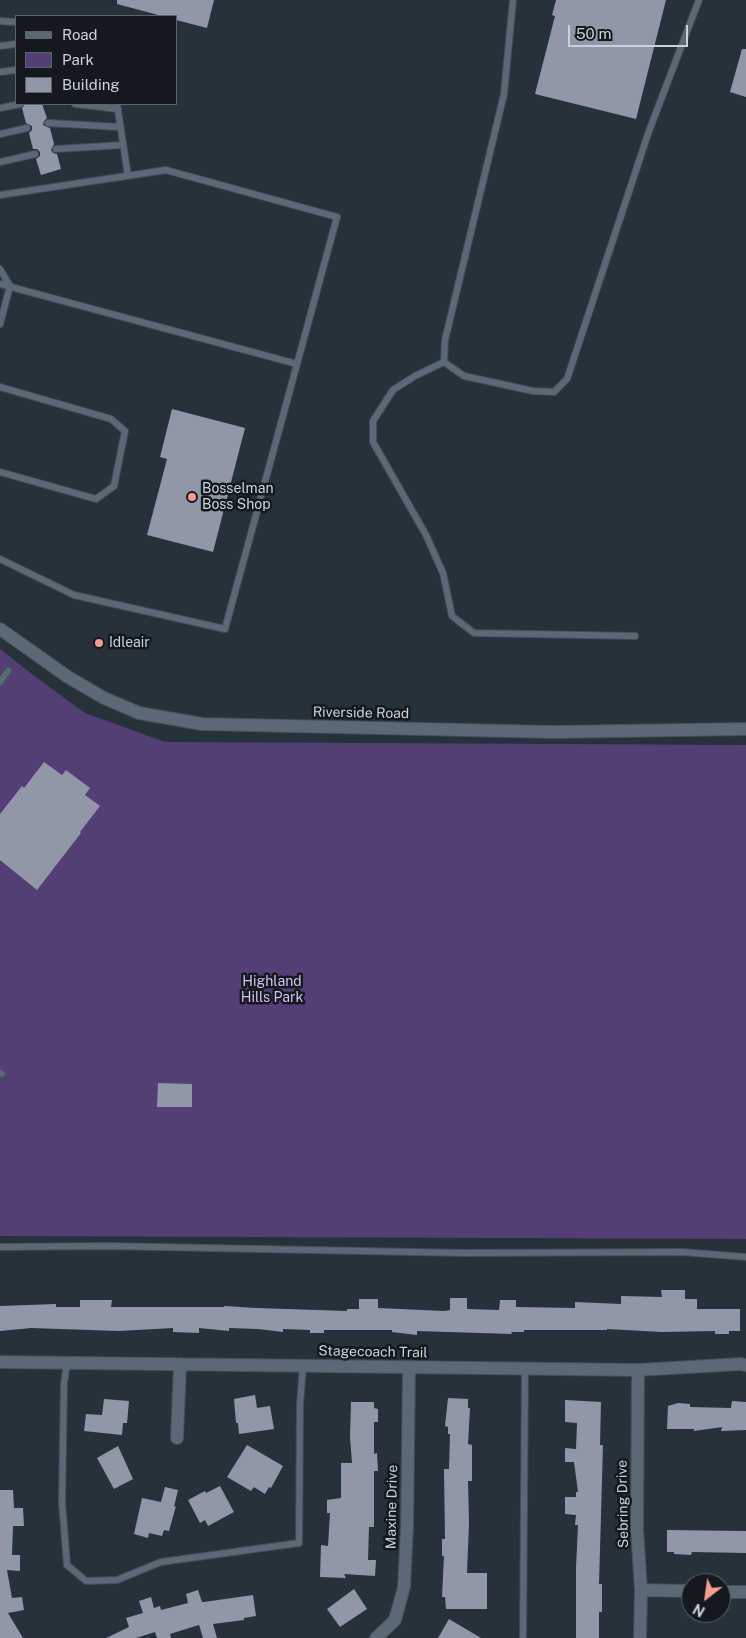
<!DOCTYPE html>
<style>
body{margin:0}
#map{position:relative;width:746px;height:1638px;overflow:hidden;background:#25323c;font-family:"Public Sans",sans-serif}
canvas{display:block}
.legend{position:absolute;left:15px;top:15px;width:162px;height:90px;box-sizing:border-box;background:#13191e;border:1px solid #5d6369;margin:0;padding:6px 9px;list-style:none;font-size:15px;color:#cbd3d9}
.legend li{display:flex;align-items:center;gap:10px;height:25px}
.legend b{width:25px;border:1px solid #5d6369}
.north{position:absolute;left:681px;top:1573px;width:50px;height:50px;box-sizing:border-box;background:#13191e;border:1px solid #5d6369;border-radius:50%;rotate:210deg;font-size:14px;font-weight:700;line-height:20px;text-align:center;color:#cbd3d9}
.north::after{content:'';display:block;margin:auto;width:18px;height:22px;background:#f59d90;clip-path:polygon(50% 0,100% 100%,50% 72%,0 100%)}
.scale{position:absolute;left:568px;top:25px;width:120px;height:22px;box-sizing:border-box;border:2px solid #cbd3d9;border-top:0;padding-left:6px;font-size:15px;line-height:18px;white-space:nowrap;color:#cbd3d9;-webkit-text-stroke:4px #13191e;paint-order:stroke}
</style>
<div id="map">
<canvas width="746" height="1638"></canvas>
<ul class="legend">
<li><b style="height:6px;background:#5b6974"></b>Road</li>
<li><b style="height:14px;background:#543e76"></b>Park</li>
<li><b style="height:14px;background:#9297a7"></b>Building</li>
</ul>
<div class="north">N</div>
<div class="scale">50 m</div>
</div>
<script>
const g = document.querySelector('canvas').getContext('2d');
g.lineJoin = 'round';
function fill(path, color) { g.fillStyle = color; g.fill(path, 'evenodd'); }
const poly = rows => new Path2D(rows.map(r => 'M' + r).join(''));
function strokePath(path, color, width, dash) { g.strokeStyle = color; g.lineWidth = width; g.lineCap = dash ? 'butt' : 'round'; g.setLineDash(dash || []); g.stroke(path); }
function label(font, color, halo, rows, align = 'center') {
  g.font = font + ' "Public Sans",sans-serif'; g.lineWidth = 5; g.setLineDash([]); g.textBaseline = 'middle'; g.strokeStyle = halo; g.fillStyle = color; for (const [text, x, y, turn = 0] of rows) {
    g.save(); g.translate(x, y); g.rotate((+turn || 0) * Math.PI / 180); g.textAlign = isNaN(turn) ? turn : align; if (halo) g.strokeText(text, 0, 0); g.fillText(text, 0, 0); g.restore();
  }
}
fill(poly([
 [0,649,33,675,85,713,165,742,746,745,746,1239,0,1236]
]), '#543e76');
fill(poly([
 [117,0,214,0,207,28,176,20,176,16,162,16,117,4],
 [556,0,666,0,636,119,535,94,555,16,552,15],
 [742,49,746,49,746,97,730,92],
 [25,104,42,104,47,118,44,121,43,125,50,128,54,144,51,150,53,153,57,154,61,169,41,175,36,159,40,156,40,152,37,149,33,149,29,133,32,130,32,126,26,123,22,108],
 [172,409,245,428,213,552,147,535,167,459,160,457],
 [44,762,62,775,66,770,90,788,85,795,100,806,80,832,81,833,37,890,0,860,0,814,22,786,24,788],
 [158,1083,192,1084,192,1107,157,1107],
 [661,1290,685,1290,685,1299,697,1299,697,1309,740,1309,740,1331,729,1331,729,1334,715,1334,715,1331,662,1332,607,1329,607,1330,524,1330,524,1332,511,1332,512,1334,417,1331,417,1335,392,1332,392,1330,324,1330,324,1333,310,1333,310,1330,283,1329,283,1332,258,1329,229,1328,229,1331,199,1328,199,1333,173,1332,173,1328,119,1331,31,1328,0,1331,0,1306,56,1304,56,1307,80,1307,80,1300,112,1300,111,1307,224,1307,224,1306,256,1308,347,1311,347,1309,359,1309,359,1299,378,1299,378,1308,444,1311,450,1310,450,1298,467,1298,467,1309,499,1310,500,1300,516,1300,516,1307,575,1308,575,1302,621,1304,621,1296,662,1297],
 [255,1395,257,1408,270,1406,274,1429,239,1434,238,1423,236,1423,234,1399],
 [448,1398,468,1399,468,1408,470,1408,468,1444,472,1445,472,1481,468,1481,469,1523,467,1573,487,1573,487,1609,446,1609,445,1597,442,1597,444,1556,442,1556,442,1539,445,1539,444,1469,449,1469,450,1434,448,1434,448,1427,445,1426],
 [104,1399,129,1401,127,1423,123,1423,122,1435,84,1431,86,1414,102,1415],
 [565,1400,601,1402,600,1445,603,1445,599,1584,602,1584,602,1612,599,1612,599,1638,576,1638,576,1568,578,1525,575,1525,576,1515,565,1514,565,1497,576,1497,576,1492,578,1492,574,1462,565,1462,565,1448,576,1449,577,1423,565,1422],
 [732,1401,746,1402,746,1430,721,1431,722,1427,694,1431,694,1429,667,1429,668,1406,678,1403,690,1404,690,1407,731,1408],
 [351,1402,374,1402,374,1408,378,1409,378,1422,374,1422,374,1454,377,1453,378,1471,374,1471,374,1527,369,1527,368,1560,376,1560,375,1576,344,1574,346,1578,320,1577,321,1545,328,1546,330,1513,327,1513,327,1500,341,1498,341,1463,352,1463,350,1437],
 [247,1445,283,1466,271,1488,269,1487,265,1494,254,1487,251,1491,227,1477],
 [118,1446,133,1479,114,1489,97,1458],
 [220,1486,234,1512,208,1526,205,1520,200,1523,188,1500,205,1491,206,1493],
 [165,1487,178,1490,174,1507,176,1506,169,1531,164,1530,162,1536,149,1533,148,1538,134,1534,142,1498,161,1502],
 [0,1490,13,1490,14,1508,23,1508,24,1526,13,1526,12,1555,20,1555,20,1571,7,1570,12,1598,22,1597,24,1610,8,1613,23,1638,0,1638],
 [667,1530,746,1531,746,1553,692,1552,691,1555,674,1554,674,1552,667,1552],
 [354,1589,367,1609,340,1627,327,1609],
 [198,1590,202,1602,204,1602,253,1595,256,1616,244,1618,244,1620,213,1624,217,1638,203,1638,199,1625,170,1634,171,1638,157,1638,155,1632,136,1638,106,1638,129,1627,126,1618,143,1613,139,1601,151,1597,154,1608,160,1606,161,1610,188,1603,186,1594],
 [449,1619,481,1638,438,1638]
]), '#9297a7');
const lane = poly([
 [513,0,504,94,445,340,444,362,464,376,533,391,554,392,567,379,649,131,699,0],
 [0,21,16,22],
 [0,46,16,44],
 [0,72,16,70],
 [75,104,118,109],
 [117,104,128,176],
 [0,108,20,104],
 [48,123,120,127],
 [0,134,27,128],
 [56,149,123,145],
 [0,162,35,154],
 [0,195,166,170,337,217,225,629,74,595,0,559],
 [0,269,10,286,0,324],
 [0,284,297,364],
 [444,362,415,376,393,390,373,421,373,442,426,535,443,573,452,616,474,633,635,636],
 [0,387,111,419,125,431,114,486,96,499,0,472],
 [0,682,8,671],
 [0,1073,2,1074],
 [0,1247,107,1246,464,1253,682,1252,746,1257],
 [67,1363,64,1383,62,1502,67,1565,86,1581,117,1580,161,1562,299,1543,300,1405,303,1366],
 [523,1638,525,1368]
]);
const street = poly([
 [0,629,68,677,104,698,139,713,202,724,553,732,746,729],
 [0,1362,638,1370,740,1364,746,1365],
 [638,1370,637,1529,641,1590,640,1638],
 [177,1438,180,1364],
 [641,1590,691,1591],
 [721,1592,746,1592],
 [376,1638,395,1620,404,1587,407,1527,409,1367]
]);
strokePath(lane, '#434e56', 8);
strokePath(street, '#434e56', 14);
strokePath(lane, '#5b6974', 6);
strokePath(street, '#5b6974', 12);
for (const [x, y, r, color] of [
 [192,497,5,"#f59d90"],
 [99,643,5,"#f59d90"]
]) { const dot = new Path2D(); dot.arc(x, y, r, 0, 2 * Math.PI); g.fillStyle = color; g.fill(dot); strokePath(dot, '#13191e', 2); }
label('14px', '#cbd3d9', '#13191e', [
 ["Bosselman",202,489],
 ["Boss Shop",202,505],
 ["Idleair",109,643]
], 'left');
label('14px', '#cbd3d9', '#13191e', [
 ["Riverside Road",361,713,1],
 ["Stagecoach Trail",373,1352,1],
 ["Sebring Drive",623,1504,-91],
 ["Maxine Drive",392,1507,-89]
]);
label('14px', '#d3c1f7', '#13191e', [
 ["Highland",272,982],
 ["Hills Park",272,998]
]);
</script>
